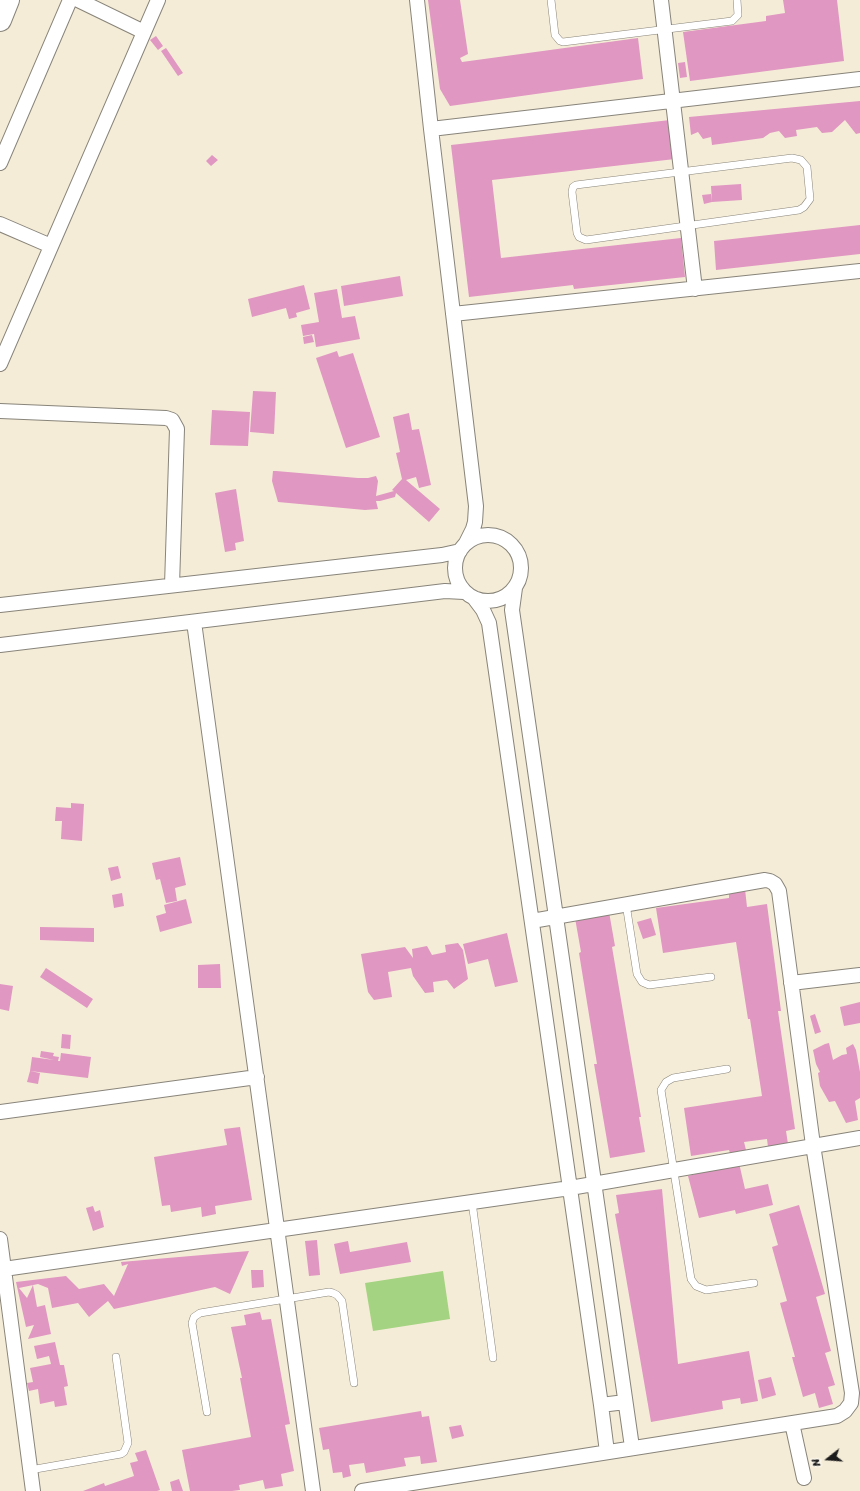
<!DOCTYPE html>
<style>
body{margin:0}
#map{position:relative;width:860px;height:1491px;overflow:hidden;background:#f5ecd7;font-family:Sriracha,sans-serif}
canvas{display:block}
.north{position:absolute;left:808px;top:1439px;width:40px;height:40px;-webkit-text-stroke:3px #fbf7ec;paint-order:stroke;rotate:253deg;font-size:11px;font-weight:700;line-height:16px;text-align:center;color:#1c1c1c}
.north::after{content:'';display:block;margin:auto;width:14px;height:18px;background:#1c1c1c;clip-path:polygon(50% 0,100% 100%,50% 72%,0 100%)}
</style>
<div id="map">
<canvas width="860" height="1491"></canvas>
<div class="north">N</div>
</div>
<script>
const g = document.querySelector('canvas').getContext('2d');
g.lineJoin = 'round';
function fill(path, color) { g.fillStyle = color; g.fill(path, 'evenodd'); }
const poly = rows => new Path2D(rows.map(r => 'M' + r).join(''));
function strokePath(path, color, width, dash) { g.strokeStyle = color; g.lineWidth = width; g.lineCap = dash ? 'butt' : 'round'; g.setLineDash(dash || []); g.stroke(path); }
fill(poly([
 [443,1271,450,1319,373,1331,365,1283]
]), '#a4d381');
fill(poly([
 [428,0,460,0,468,54,460,58,462,62,638,38,643,79,450,106,440,89],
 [783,0,837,0,844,61,690,81,683,32,766,21,766,16,785,13],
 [156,36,163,46,158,50,150,40],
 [166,48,183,73,178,76,161,51],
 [685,62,687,77,680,78,678,63],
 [860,101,860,133,856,134,845,120,832,132,822,133,817,127,796,130,797,136,785,138,779,131,770,133,763,138,712,145,711,137,703,139,698,132,691,135,689,117],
 [670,120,675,159,492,180,501,258,681,238,685,277,574,289,573,285,469,297,451,145],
 [212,155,218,160,211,166,206,161],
 [741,184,742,200,712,202,711,186],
 [711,194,712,202,704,204,702,195],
 [860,225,860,254,716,270,714,241],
 [400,276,403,296,344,306,341,286],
 [304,285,310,309,296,313,297,317,289,319,286,308,252,317,248,299],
 [337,289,342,318,355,316,360,339,316,347,314,334,303,336,301,325,319,322,314,293],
 [312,335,314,342,304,344,303,337],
 [337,351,339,357,353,353,380,437,346,448,316,358],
 [253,391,276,392,274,434,250,432],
 [212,410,250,412,248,446,210,445],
 [409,413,412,430,419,429,431,485,419,488,416,477,406,480,440,509,429,522,396,493,395,497,380,501,376,501,378,509,365,510,278,502,272,481,273,471,276,471,358,478,368,478,376,476,378,481,376,496,394,491,392,490,402,479,396,453,400,452,393,417],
 [236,489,244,541,235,543,236,550,225,552,215,493],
 [71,803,84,804,82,841,61,839,62,821,55,821,56,807,71,808],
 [180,857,186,885,175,888,177,901,166,903,160,879,156,880,152,863],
 [118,866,121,878,111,881,108,868],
 [745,889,747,907,767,904,781,1011,778,1011,795,1129,786,1131,788,1144,768,1147,767,1139,744,1142,746,1150,730,1153,729,1150,691,1156,684,1108,762,1096,750,1019,748,1019,736,942,663,953,656,908,729,898,729,892],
 [122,893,124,906,114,908,112,895],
 [186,899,192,923,160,932,156,916,166,913,164,905],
 [609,912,615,946,612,947,641,1117,639,1117,645,1152,610,1158,594,1064,597,1064,579,953,581,952,575,918],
 [651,918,656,935,643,939,637,922],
 [40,927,94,928,94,942,40,940],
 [507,933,518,982,495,987,488,959,468,964,463,944],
 [458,943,463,950,468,979,454,989,447,980,433,982,434,992,425,993,413,976,411,968,388,972,392,997,374,1000,368,992,361,954,405,947,413,958,412,949,427,946,432,955,446,952,445,945],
 [220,964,221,988,198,988,198,965],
 [46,968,93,999,87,1008,40,977],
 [0,984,13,986,9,1011,0,1009],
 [860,1002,860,1023,844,1026,840,1007],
 [815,1014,821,1032,815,1034,810,1016],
 [62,1034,71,1035,70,1049,61,1048],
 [829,1043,833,1060,842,1055,847,1054,846,1048,853,1044,856,1050,860,1072,860,1098,855,1101,858,1120,846,1123,835,1101,829,1102,820,1086,818,1073,820,1072,816,1064,813,1050,825,1044],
 [41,1051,54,1053,53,1056,59,1057,58,1061,60,1061,61,1053,91,1057,88,1078,30,1071,32,1057,54,1060,40,1057],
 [30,1071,40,1073,38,1084,27,1082],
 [240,1127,252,1200,215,1206,216,1214,202,1217,201,1207,171,1212,170,1205,162,1206,154,1157,227,1145,224,1129],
 [739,1163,745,1189,768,1184,773,1205,736,1214,735,1210,699,1218,688,1176],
 [662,1189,678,1364,749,1351,758,1401,741,1404,740,1398,722,1401,723,1409,651,1422,615,1214,619,1213,616,1195],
 [799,1205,825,1294,816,1297,831,1351,825,1353,835,1385,828,1387,833,1404,819,1408,815,1393,803,1397,792,1357,795,1357,780,1303,787,1301,772,1247,778,1245,769,1214],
 [93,1206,95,1212,100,1210,104,1227,93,1231,86,1208],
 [317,1240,320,1275,309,1276,305,1241],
 [348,1241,350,1252,407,1242,411,1262,340,1274,334,1244],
 [249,1251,230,1294,215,1287,114,1309,108,1301,89,1317,78,1303,52,1308,48,1288,38,1284,19,1288,27,1298,33,1285,37,1307,45,1305,51,1334,28,1339,34,1325,26,1327,16,1282,66,1276,79,1289,104,1284,114,1296,128,1264,122,1266,121,1262],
 [251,1270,263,1270,264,1287,252,1288],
 [260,1312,262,1320,271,1319,290,1424,285,1425,294,1471,281,1474,283,1486,265,1489,263,1480,239,1485,240,1490,232,1491,190,1491,182,1450,251,1437,240,1378,242,1378,231,1327,246,1325,244,1315],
 [55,1342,60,1365,64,1365,68,1386,64,1387,67,1405,55,1407,54,1401,40,1404,38,1389,29,1391,27,1383,33,1382,30,1368,51,1364,49,1356,37,1359,34,1346],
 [771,1377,776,1395,762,1399,758,1380],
 [421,1411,422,1417,429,1416,437,1462,421,1464,420,1456,404,1458,406,1466,366,1473,364,1463,349,1465,351,1476,343,1478,342,1472,333,1473,329,1449,323,1450,319,1428],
 [461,1425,464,1436,452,1439,449,1427],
 [146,1450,160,1490,157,1491,83,1491,104,1483,105,1486,134,1476,130,1463,138,1461,135,1453],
 [179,1479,183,1491,172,1491,170,1482]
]), '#e097c2');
const service = poly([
 [551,0,555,35,560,41,563,42,732,21,738,15,737,0],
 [792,158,801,160,807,167,810,199,804,207,799,210,586,240,579,237,577,233,572,192,573,187,576,185,792,158],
 [626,904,637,974,642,982,649,985,711,977],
 [727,1069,673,1078,666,1082,661,1090,691,1279,696,1286,706,1290,754,1283],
 [472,1202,493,1358],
 [207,1412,192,1323,194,1317,200,1313,329,1292,333,1293,337,1295,342,1301,354,1383],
 [30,1470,121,1454,124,1452,128,1443,116,1357]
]);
const minor = poly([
 [78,0,144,32],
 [417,0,431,129,476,506,475,522,473,529,466,543],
 [661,0,695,289],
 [431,129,860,79],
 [0,163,70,0],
 [0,224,51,246],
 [453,314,860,271],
 [0,364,158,0],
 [0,411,166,418,172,420,177,429,172,585],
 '455 568a33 33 0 1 1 66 0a33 33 0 1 1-66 0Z',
 [515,588,512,610,632,1447],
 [474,598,483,610,489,623,601,1405,607,1452],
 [0,605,442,555,460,551],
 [194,622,313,1491],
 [0,645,445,591,464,592],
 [791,983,860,975],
 [0,1112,257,1077],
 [0,1239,33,1491],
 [4,1269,570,1188,860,1138],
 [601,1405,625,1402],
 [792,1423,804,1478],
 [362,1491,837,1416,845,1411,851,1403,852,1393,813,1145,779,891,775,884,770,881,765,880,532,921]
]);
const trunk = poly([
 [0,20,8,0]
]);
strokePath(service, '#88847a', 8);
strokePath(minor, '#88847a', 16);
strokePath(trunk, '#88847a', 24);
strokePath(service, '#fff', 7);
strokePath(minor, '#fff', 14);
strokePath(trunk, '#fff', 22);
</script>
